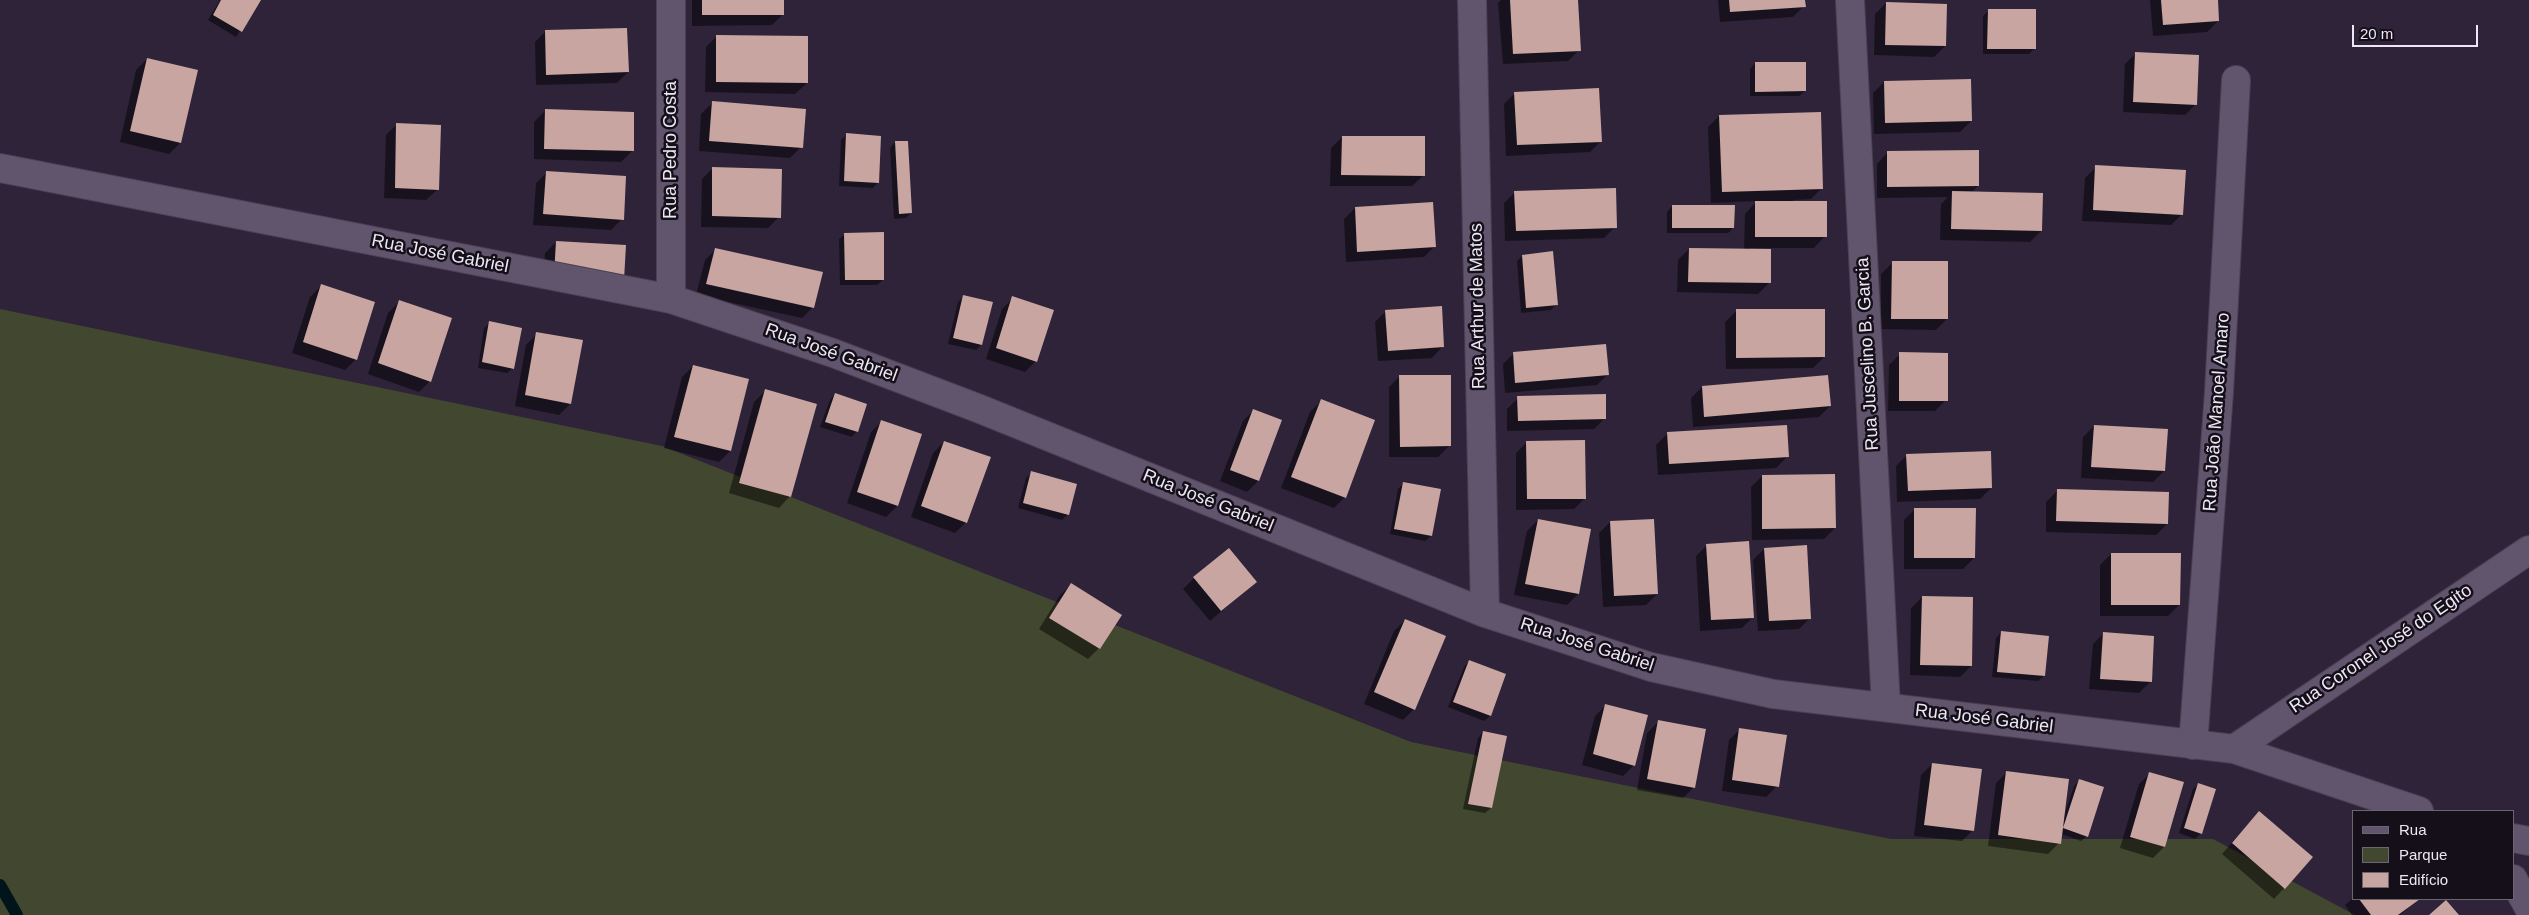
<!DOCTYPE html>
<meta charset="utf-8">
<style>
body{margin:0}
#map{position:relative;width:2529px;height:915px;overflow:hidden;background:#2e2339;font-family:Helvetica,sans-serif}
canvas{display:block}
.legend{position:absolute;left:2352px;top:810px;width:162px;height:90px;box-sizing:border-box;background:#140f18;border:1px solid #6b6570;margin:0;padding:6px 9px;list-style:none;font-size:15px;color:#ede6f4}
.legend li{display:flex;align-items:center;gap:10px;height:25px}
.legend b{width:25px;border:1px solid #6b6570}
.scale{position:absolute;left:2352px;top:25px;width:126px;height:22px;box-sizing:border-box;border:2px solid #ede6f4;border-top:0;padding-left:6px;font-size:15px;line-height:18px;white-space:nowrap;color:#ede6f4;-webkit-text-stroke:4px #140f18;paint-order:stroke}
</style>
<div id="map">
<canvas width="2529" height="915"></canvas>
<ul class="legend">
<li><b style="height:6px;background:#61546d"></b>Rua</li>
<li><b style="height:14px;background:#42482f"></b>Parque</li>
<li><b style="height:14px;background:#c8a5a0"></b>Edifício</li>
</ul>
<div class="scale">20 m</div>
</div>
<script>
const g = document.querySelector('canvas').getContext('2d');
g.lineJoin = 'round';
function fill(path, color) { g.fillStyle = color; g.fill(path, 'evenodd'); }
const poly = rows => new Path2D(rows.map(r => 'M' + r).join(''));
function strokePath(path, color, width, dash) { g.strokeStyle = color; g.lineWidth = width; g.lineCap = dash ? 'butt' : 'round'; g.setLineDash(dash || []); g.stroke(path); }
function label(font, color, halo, rows, align = 'center') {
  g.font = font + ' Helvetica,sans-serif'; g.lineWidth = 5; g.setLineDash([]); g.textBaseline = 'middle'; g.strokeStyle = halo; g.fillStyle = color; for (const [text, x, y, turn = 0] of rows) {
    g.save(); g.translate(x, y); g.rotate((+turn || 0) * Math.PI / 180); g.textAlign = isNaN(turn) ? turn : align; if (halo) g.strokeText(text, 0, 0); g.fillText(text, 0, 0); g.restore();
  }
}
fill(poly([
 [0,309,662,446,1411,742,1891,839,2213,839,2355,915,0,915]
]), '#42482f');
fill(poly([
 [220,0,259,1,236,37,208,20],
 [692,0,783,0,783,14,772,25,692,26],
 [1501,0,1576,0,1579,50,1568,61,1503,64,1498,3],
 [1718,0,1804,0,1804,6,1793,17,1720,22],
 [2150,0,2216,0,2218,21,2207,32,2153,36],
 [1886,3,1945,46,1934,57,1874,55,1875,14],
 [1988,11,2034,49,2029,54,1983,54,1983,16],
 [546,31,628,72,617,83,536,85,535,42],
 [717,36,807,83,795,94,705,92,706,47],
 [2136,53,2196,104,2185,115,2123,112,2125,64],
 [147,59,196,71,180,143,169,154,120,142,136,70],
 [1755,63,1805,91,1799,96,1750,96,1750,69],
 [1884,82,1971,121,1960,132,1874,134,1873,93],
 [1515,93,1601,141,1590,152,1506,156,1504,104],
 [712,103,801,147,790,158,699,151,701,114],
 [545,111,632,151,621,162,534,159,534,122],
 [1719,116,1822,188,1811,199,1793,200,1825,236,1814,248,1750,248,1769,283,1758,294,1677,292,1678,260,1689,249,1744,250,1745,214,1757,201,1711,203,1708,127],
 [397,124,438,189,426,200,384,198,386,135],
 [846,135,878,182,873,188,839,186,841,140],
 [1342,137,1424,175,1412,186,1330,186,1331,148],
 [895,142,911,213,906,218,894,219,890,148],
 [1888,152,1978,186,1971,193,2041,231,2030,242,1940,240,1941,204,1948,197,1877,198,1877,164],
 [2096,167,2182,214,2171,225,2082,221,2085,178],
 [713,168,779,217,768,228,701,227,702,179],
 [547,172,622,219,611,230,533,225,536,183],
 [1515,192,1615,227,1604,238,1505,241,1504,203],
 [1672,206,1733,228,1728,233,1667,233,1667,212],
 [1355,208,1435,246,1424,257,1346,262,1344,219],
 [845,234,883,280,877,285,840,285,839,239],
 [556,242,624,246,543,286,545,253],
 [716,249,813,307,802,318,696,295,705,260],
 [1522,256,1556,305,1551,310,1521,313,1517,261],
 [1892,263,1947,319,1936,330,1881,329,1881,274],
 [321,286,356,359,345,370,292,353,310,297],
 [963,297,981,345,976,350,948,344,958,302],
 [1013,298,1036,361,1025,372,986,359,1002,309],
 [399,302,430,381,419,392,368,374,388,313],
 [1386,311,1443,346,1432,358,1378,361,1375,322],
 [1736,311,1824,357,1813,368,1726,369,1725,322],
 [490,323,513,368,507,373,478,368,484,328],
 [537,334,570,404,559,415,515,406,526,345],
 [1514,353,1608,374,1597,385,1505,393,1503,364],
 [1900,354,1946,400,1935,411,1888,411,1889,365],
 [693,366,748,380,730,451,719,462,664,448,682,377],
 [1400,376,1449,446,1438,457,1389,457,1389,387],
 [1702,387,1830,406,1819,417,1693,427,1691,398],
 [765,391,790,496,779,508,729,493,754,402],
 [835,394,857,431,852,437,820,427,830,400],
 [1518,398,1605,418,1594,429,1507,431,1507,409],
 [1321,401,1345,497,1334,508,1281,488,1310,412],
 [1254,410,1280,420,1258,481,1247,492,1220,481,1243,421],
 [882,421,897,506,886,517,847,503,871,432],
 [2094,426,2164,471,2153,482,2081,478,2083,437],
 [1667,434,1787,457,1776,468,1658,475,1656,445],
 [944,442,966,522,955,533,911,517,933,453],
 [1527,442,1585,498,1574,509,1516,510,1516,453],
 [1907,455,1991,488,1980,499,1897,502,1896,466],
 [1032,473,1068,514,1062,520,1018,508,1026,478],
 [1762,476,1835,528,1824,539,1752,540,1751,487],
 [1403,484,1431,536,1425,541,1390,534,1398,489],
 [2057,491,2167,524,2156,535,2046,532,2046,502],
 [1915,509,1974,558,1963,569,1904,569,1904,520],
 [1538,520,1589,530,1578,594,1567,605,1514,595,1527,531],
 [1610,522,1657,594,1646,605,1603,607,1599,533],
 [1707,545,1753,617,1742,628,1700,631,1696,556],
 [1764,549,1810,618,1799,629,1758,631,1753,560],
 [2111,554,2179,605,2168,616,2100,616,2100,565],
 [1194,578,1255,582,1210,621,1183,589],
 [1071,585,1099,648,1088,659,1039,629,1060,595],
 [1922,597,1971,666,1960,677,1910,675,1911,608],
 [1405,620,1414,709,1403,720,1364,704,1394,631],
 [2001,632,2044,676,2038,681,1992,677,1996,638],
 [2104,633,2150,682,2139,693,2089,689,2093,644],
 [1469,661,1504,674,1490,716,1484,721,1448,707,1464,667],
 [1606,705,1634,765,1623,776,1582,765,1595,716],
 [1658,722,1694,787,1683,798,1637,790,1647,733],
 [1740,729,1777,786,1766,797,1722,791,1729,740],
 [1483,732,1491,808,1485,813,1463,809,1478,738],
 [1932,764,1973,830,1962,841,1914,836,1921,775],
 [2007,772,2064,816,2074,786,2080,780,2087,836,2081,841,2061,834,2059,843,2048,854,1988,846,1996,783],
 [2150,773,2182,783,2164,847,2153,858,2120,848,2139,784],
 [2199,784,2201,833,2195,839,2179,833,2193,789],
 [2259,812,2284,888,2274,899,2222,854],
 [2353,898,2353,899,2419,899,2400,915,2352,915,2345,905]
]), '#0007');
strokePath(poly([
 [0,885,17,915]
]), '#00151a', 12);
fill(poly([
 [221,0,261,0,242,32,213,15],
 [702,0,784,0,784,15,702,15],
 [1510,0,1578,0,1581,51,1513,54],
 [1729,0,1805,0,1806,7,1730,12],
 [2161,0,2218,0,2219,21,2163,25],
 [1886,2,1947,4,1946,46,1885,45],
 [1988,9,2036,9,2036,49,1987,49],
 [627,28,629,72,546,75,545,30],
 [716,35,808,36,808,83,716,82],
 [2135,52,2199,55,2197,105,2133,102],
 [147,58,198,70,181,143,130,131],
 [1755,62,1806,62,1806,91,1755,92],
 [1971,79,1972,121,1885,123,1884,81],
 [1599,88,1602,142,1517,145,1514,92],
 [712,101,806,109,803,148,709,141],
 [545,109,634,112,634,151,544,149],
 [1821,112,1823,189,1722,192,1719,115],
 [396,123,441,125,439,190,395,188],
 [846,133,881,136,879,183,844,181],
 [1342,136,1425,136,1425,176,1341,175],
 [895,141,908,141,912,213,899,214],
 [1979,150,1979,186,1887,187,1887,151],
 [2095,165,2186,170,2183,215,2093,210],
 [712,167,782,169,781,218,712,216],
 [546,171,626,176,624,220,543,214],
 [1616,188,1617,228,1516,231,1514,191],
 [1952,191,2043,193,2042,231,1951,229],
 [1755,201,1827,201,1827,237,1755,237],
 [1433,202,1436,247,1357,252,1355,207],
 [1672,205,1735,205,1734,228,1672,228],
 [884,232,884,280,845,280,844,233],
 [556,241,626,245,624,280,554,275],
 [715,248,823,272,814,308,706,284],
 [1689,248,1771,249,1771,283,1688,282],
 [1553,251,1558,305,1526,308,1522,255],
 [1892,261,1948,261,1948,319,1891,319],
 [321,284,375,302,357,360,303,342],
 [963,295,993,302,982,345,953,338],
 [1012,296,1054,310,1037,362,996,348],
 [399,300,452,318,431,382,378,363],
 [1442,306,1444,347,1388,351,1385,310],
 [1736,309,1825,309,1825,357,1736,358],
 [489,321,522,328,514,369,482,362],
 [536,332,583,340,571,404,525,395],
 [1606,344,1609,375,1515,383,1513,352],
 [1899,352,1948,353,1948,401,1899,401],
 [693,365,749,379,731,451,674,437],
 [1399,375,1451,375,1451,446,1400,447],
 [1828,375,1831,406,1704,417,1702,386],
 [765,389,817,404,791,497,739,483],
 [835,393,867,404,858,432,825,422],
 [1606,394,1606,419,1518,421,1517,396],
 [1321,399,1375,420,1346,498,1291,477],
 [1253,409,1282,420,1259,481,1230,470],
 [881,420,922,434,898,506,857,492],
 [1787,425,1789,457,1669,464,1667,432],
 [2094,425,2168,429,2165,471,2091,467],
 [1585,440,1586,499,1527,499,1526,441],
 [944,441,991,457,967,523,921,506],
 [1991,451,1992,488,1908,491,1906,454],
 [1031,471,1077,484,1069,515,1023,503],
 [1835,474,1836,528,1762,529,1762,475],
 [1403,482,1441,489,1432,536,1394,529],
 [2057,489,2169,492,2168,524,2056,521],
 [1914,508,1976,508,1975,558,1914,558],
 [1538,519,1591,529,1579,594,1525,584],
 [1654,519,1658,594,1614,596,1610,521],
 [1749,541,1754,618,1711,620,1706,544],
 [1807,545,1811,619,1769,621,1764,548],
 [1229,548,1257,582,1221,611,1193,577],
 [2111,553,2181,553,2180,605,2111,605],
 [1071,583,1122,615,1100,649,1049,618],
 [1922,596,1973,597,1972,666,1920,665],
 [1405,619,1446,636,1415,710,1374,692],
 [2001,631,2049,636,2045,676,1997,672],
 [2103,632,2154,636,2152,682,2100,679],
 [1469,660,1506,674,1491,716,1453,702],
 [1605,704,1648,715,1635,766,1593,754],
 [1658,720,1706,729,1695,788,1647,779],
 [1739,728,1787,735,1779,787,1732,780],
 [1483,731,1507,736,1492,808,1468,804],
 [1932,763,1982,769,1974,831,1924,825],
 [2006,771,2069,779,2061,844,1998,835],
 [2149,772,2184,782,2165,847,2130,837],
 [2079,779,2104,787,2088,837,2063,828],
 [2198,783,2216,789,2202,834,2184,828],
 [2259,811,2313,857,2285,889,2232,843],
 [2359,899,2420,899,2398,915,2371,915],
 [2446,900,2459,915,2429,915]
]), '#c8a5a0');
const minor = poly([
 [671,0,671,299],
 [1472,0,1485,613],
 [1850,0,1886,707],
 [0,168,671,299,833,353,980,409,1485,613,1651,667,1773,694,2234,749,2419,811],
 [2193,745,2219,392,2236,80],
 [2234,749,2529,550],
 [2513,838,2529,841],
 [2513,879,2529,908]
]);
strokePath(minor, '#4a4052', 30);
strokePath(minor, '#61546d', 28);
label('18px', '#ede6f4', '#140f18', [
 ["Rua Pedro Costa",671,150,-90],
 ["Rua José Gabriel",440,254,11],
 ["Rua Arthur de Matos",1478,306,-91],
 ["Rua José Gabriel",831,353,20],
 ["Rua Juscelino B. Garcia",1868,354,-93],
 ["Rua João Manoel Amaro",2217,412,-86],
 ["Rua José Gabriel",1208,501,22],
 ["Rua José Gabriel",1587,645,18],
 ["Rua Coronel José do Egito",2381,649,-34],
 ["Rua José Gabriel",1984,719,7]
]);
</script>
